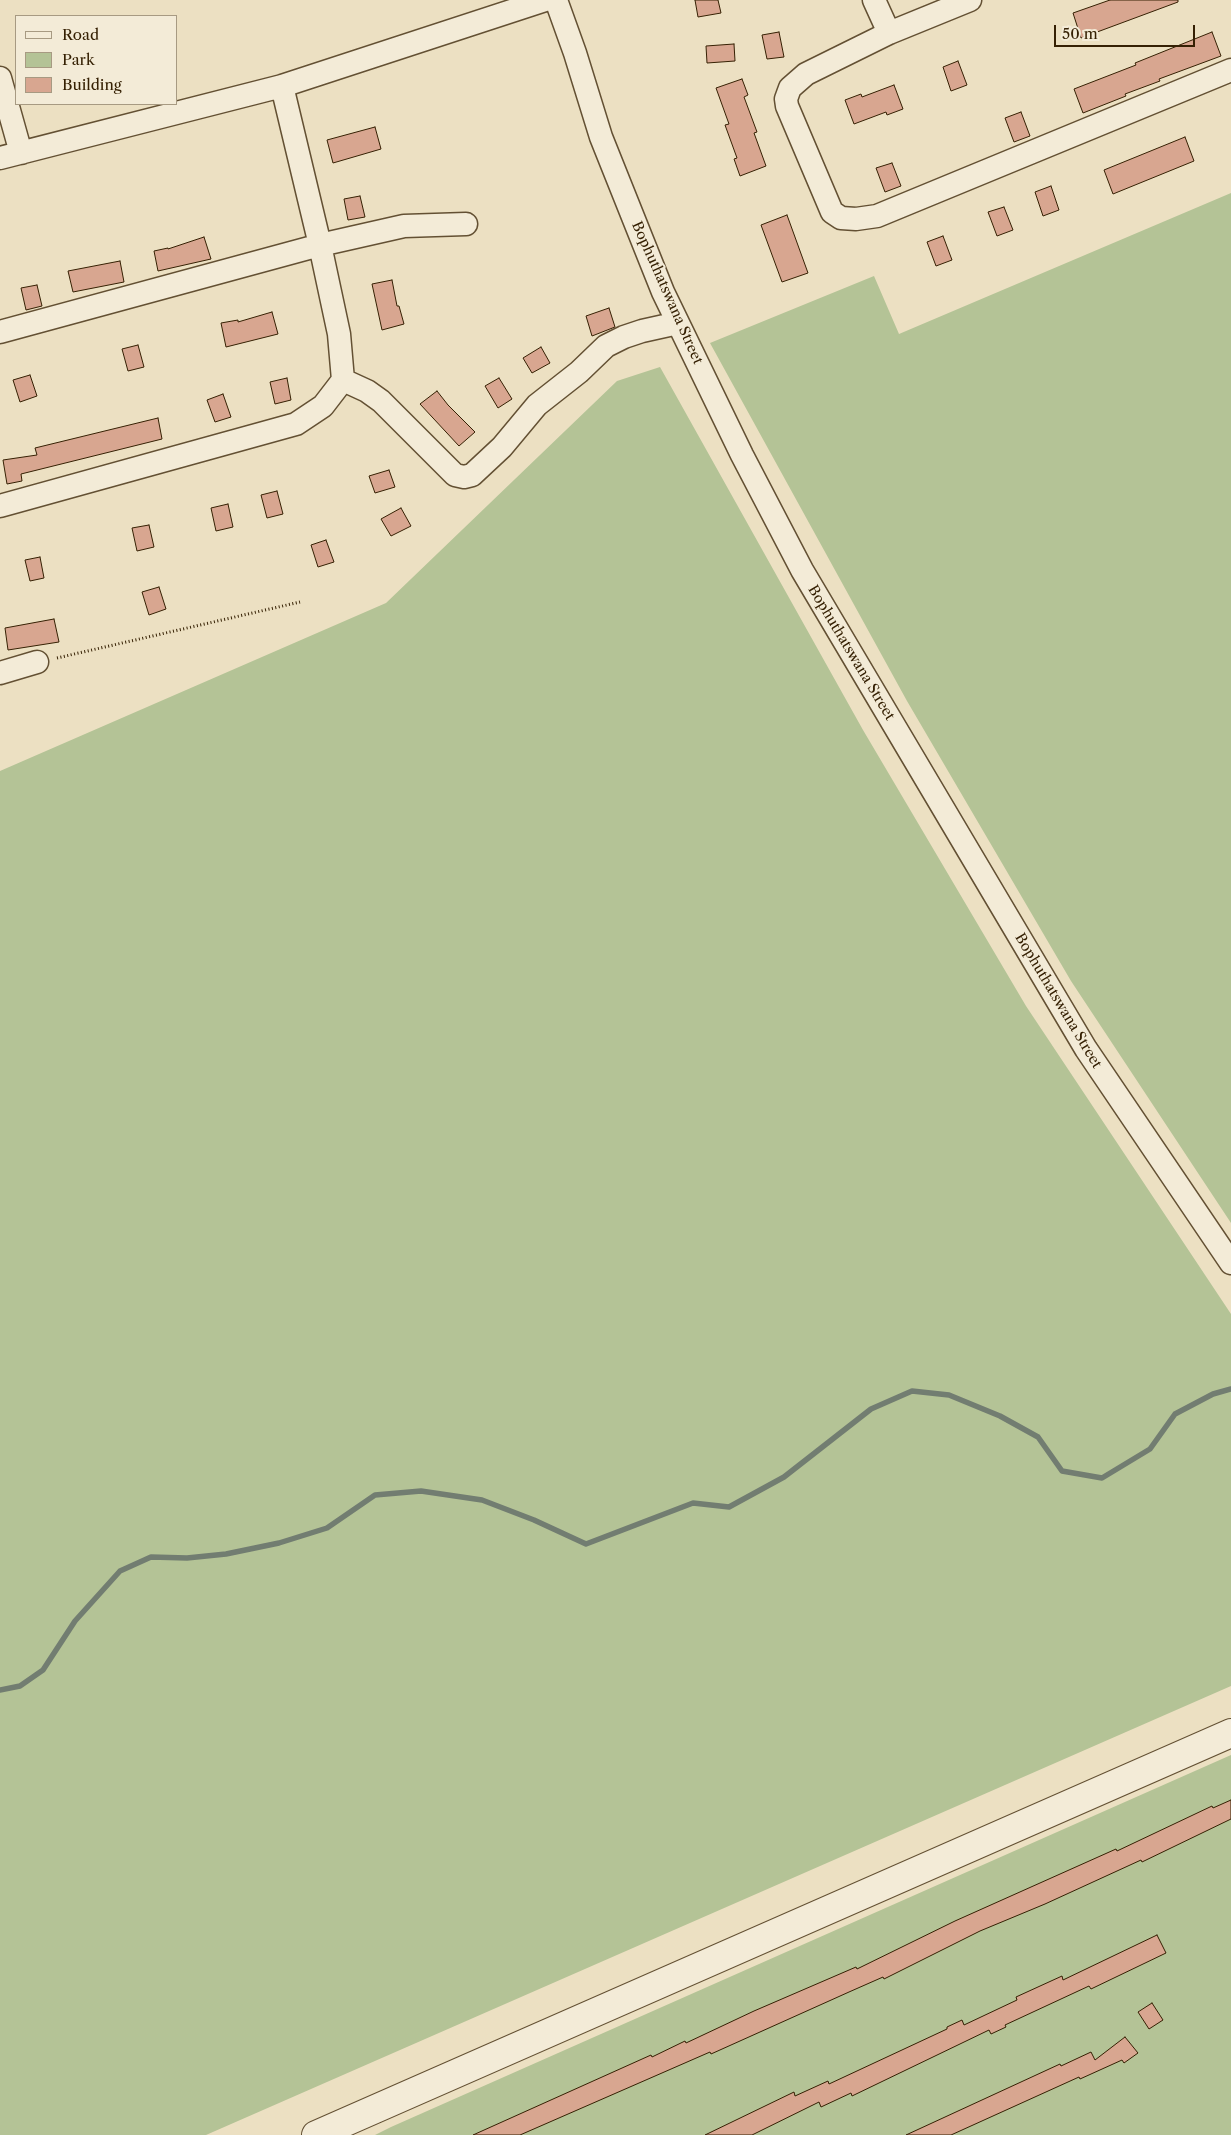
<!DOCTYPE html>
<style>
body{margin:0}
#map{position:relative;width:1231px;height:2135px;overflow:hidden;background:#ece0c2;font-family:"Libre Caslon Text",serif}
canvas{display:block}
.legend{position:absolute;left:15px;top:15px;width:162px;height:90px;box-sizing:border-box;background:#f3ebd7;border:1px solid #a79a82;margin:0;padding:6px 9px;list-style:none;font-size:15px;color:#352003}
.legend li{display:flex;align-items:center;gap:10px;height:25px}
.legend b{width:25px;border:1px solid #a79a82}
.scale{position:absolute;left:1054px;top:25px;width:141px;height:22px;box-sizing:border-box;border:2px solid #352003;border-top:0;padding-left:6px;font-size:15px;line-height:18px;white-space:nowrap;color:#352003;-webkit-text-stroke:4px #f3ebd7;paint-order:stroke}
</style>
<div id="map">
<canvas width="1231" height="2135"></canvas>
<ul class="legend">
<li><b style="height:6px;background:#f3ebd7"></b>Road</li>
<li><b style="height:14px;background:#b4c396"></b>Park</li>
<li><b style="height:14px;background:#d8a690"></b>Building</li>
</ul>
<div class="scale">50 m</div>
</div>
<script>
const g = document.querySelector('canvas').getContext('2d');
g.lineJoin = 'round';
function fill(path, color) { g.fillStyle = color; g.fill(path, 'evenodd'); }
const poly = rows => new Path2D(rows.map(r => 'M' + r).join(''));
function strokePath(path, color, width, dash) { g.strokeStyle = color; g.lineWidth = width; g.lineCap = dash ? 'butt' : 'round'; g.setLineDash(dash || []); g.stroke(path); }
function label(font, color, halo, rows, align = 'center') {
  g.font = font + ' "Libre Caslon Text",serif'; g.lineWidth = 4; g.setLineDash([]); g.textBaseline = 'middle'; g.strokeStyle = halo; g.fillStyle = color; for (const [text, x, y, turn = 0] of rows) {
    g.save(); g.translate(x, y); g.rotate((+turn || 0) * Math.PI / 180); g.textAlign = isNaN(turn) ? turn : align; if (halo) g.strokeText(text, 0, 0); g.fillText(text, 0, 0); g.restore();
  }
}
fill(poly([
 [1231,193,1231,1223,1071,981,907,701,710,343,874,276,899,334],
 [660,367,863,730,1026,1006,1231,1314,1231,1686,206,2135,0,2135,0,771,386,603,617,381],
 [1231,1755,1231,2135,375,2135,391,2127]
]), '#b4c396');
strokePath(poly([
 [0,1690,20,1686,43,1670,75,1621,120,1571,151,1557,187,1558,226,1554,279,1543,327,1528,375,1495,421,1491,482,1500,534,1520,586,1544,693,1503,729,1507,784,1477,871,1409,912,1391,949,1395,1000,1416,1038,1437,1062,1471,1102,1478,1150,1449,1175,1414,1213,1394,1231,1389]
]), '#727d71', 5.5);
const building = poly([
 [695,0,718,0,721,13,698,17,695,0],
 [1110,0,1178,0,1178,2,1081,38,1073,13,1110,0],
 [779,32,784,57,767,59,762,35,779,32],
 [1212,32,1221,56,1159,79,1160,81,1125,94,1126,96,1083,113,1074,89,1136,65,1135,63,1212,32],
 [734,44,735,61,707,63,706,46,734,44],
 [958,61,967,85,951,91,943,67,958,61],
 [742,79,748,95,744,97,757,132,754,133,766,166,740,176,734,159,737,158,725,125,729,124,716,88,742,79],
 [894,85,903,109,887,115,886,112,854,124,845,100,861,94,862,97,894,85],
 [1021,112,1030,136,1014,142,1005,118,1021,112],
 [375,127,381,149,333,163,327,140,375,127],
 [1185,137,1194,161,1113,194,1104,170,1185,137],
 [892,163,901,186,885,192,876,168,892,163],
 [1051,186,1059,210,1043,216,1035,192,1051,186],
 [360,196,365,217,348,220,344,199,360,196],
 [1004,207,1013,230,997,236,988,212,1004,207],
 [787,215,808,273,782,282,761,225,787,215],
 [943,236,952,260,936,266,927,242,943,236],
 [204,237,211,259,158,271,154,251,168,248,168,249,204,237],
 [120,261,124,282,73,292,68,271,120,261],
 [392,280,397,306,399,306,404,324,382,330,372,284,392,280],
 [37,285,42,306,26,310,21,288,37,285],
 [609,308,615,327,592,336,586,316,609,308],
 [272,312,278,334,226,347,221,323,238,320,238,322,272,312],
 [138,345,144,367,128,371,122,349,138,345],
 [541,347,550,363,532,373,523,358,541,347],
 [30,375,37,396,20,402,13,380,30,375],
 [287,378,291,400,275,404,270,382,287,378],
 [499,378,512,399,498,408,485,386,499,378],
 [437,391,448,405,475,432,459,446,420,404,437,391],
 [223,394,231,417,215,422,207,400,223,394],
 [158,418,162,439,21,474,22,481,7,484,3,460,37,455,35,448,158,418],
 [389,470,395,487,375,493,369,476,389,470],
 [277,491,283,514,267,518,261,495,277,491],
 [228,504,233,527,216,531,211,508,228,504],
 [401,508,411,526,391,536,381,519,401,508],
 [149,525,154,547,137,551,132,528,149,525],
 [326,540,334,562,318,567,311,545,326,540],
 [40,557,44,578,30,581,25,560,40,557],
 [159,587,166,609,149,615,142,592,159,587],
 [54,619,59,642,8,650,5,628,54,619],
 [1231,1800,1231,1819,1142,1862,1141,1860,1045,1904,980,1931,884,1979,883,1977,849,1992,711,2054,710,2052,520,2135,473,2135,651,2055,652,2057,685,2041,686,2043,754,2011,856,1967,857,1969,955,1921,1116,1849,1117,1851,1212,1806,1213,1808,1231,1800],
 [1157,1935,1166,1953,1091,1989,1089,1986,1005,2025,1006,2027,991,2034,989,2030,852,2096,851,2093,821,2107,819,2102,752,2135,705,2135,794,2092,795,2096,828,2081,829,2084,947,2029,947,2027,962,2020,964,2025,1017,2000,1016,1997,1062,1976,1063,1980,1157,1935],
 [1152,2003,1163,2020,1149,2029,1138,2012,1152,2003],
 [1125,2037,1138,2053,1124,2063,1122,2060,1080,2079,1079,2077,951,2135,906,2135,1060,2064,1061,2066,1091,2052,1095,2060,1125,2037]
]);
fill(building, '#d8a690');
strokePath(building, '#352003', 1);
const minor = poly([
 [556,0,575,53,601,137,663,292,742,455,802,570,1086,1049,1231,1263],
 [874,0,889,33],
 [970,0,889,33,806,74,790,88,786,99,787,106,832,212,841,218,856,219,877,216,1231,70],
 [0,78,21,153],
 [0,158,282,86,545,0],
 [0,332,320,245,404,226,466,224],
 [343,380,367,391,381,401,455,475,464,477,472,475,502,447,537,405,579,372,606,346,624,337,642,331,678,323],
 [0,506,296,424,323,406,343,380,339,334,320,245,282,86],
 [0,673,37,662]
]);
const tertiary = poly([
 [316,2135,1231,1733]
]);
strokePath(minor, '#635033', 25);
strokePath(tertiary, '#635033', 30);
strokePath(poly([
 [57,658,300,602]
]), '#352003', 3, [1, 2.5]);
strokePath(minor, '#f3ebd7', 22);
strokePath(tertiary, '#f3ebd7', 28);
label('14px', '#352003', '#f3ebd7', [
 ["Bophuthatswana Street",667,293,66],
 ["Bophuthatswana Street",851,653,59],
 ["Bophuthatswana Street",1058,1001,59]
]);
</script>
